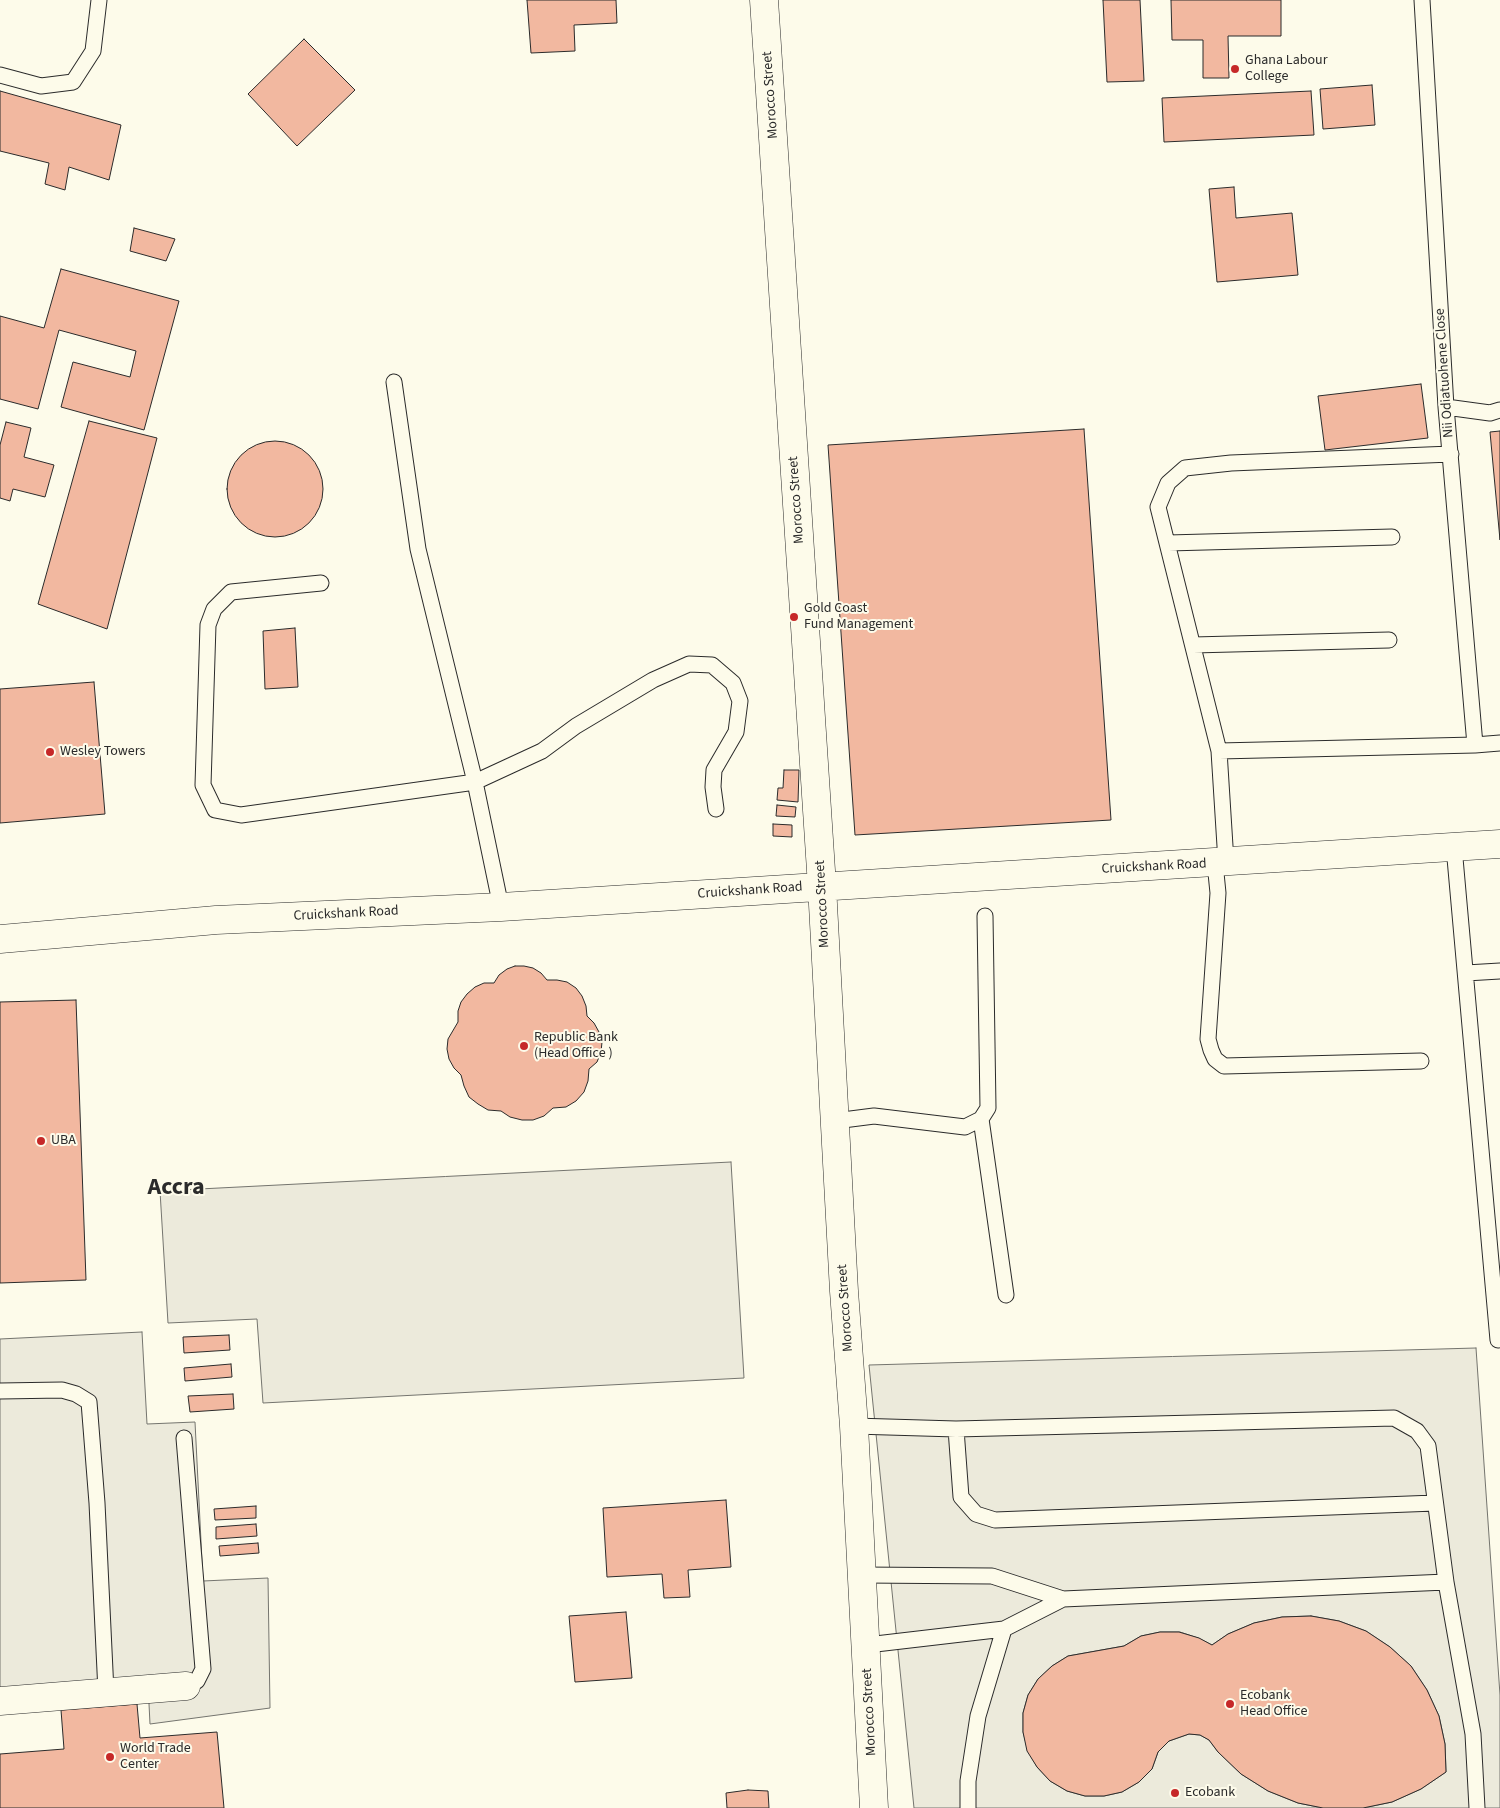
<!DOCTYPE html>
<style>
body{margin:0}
canvas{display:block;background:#fdfbea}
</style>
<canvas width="1500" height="1808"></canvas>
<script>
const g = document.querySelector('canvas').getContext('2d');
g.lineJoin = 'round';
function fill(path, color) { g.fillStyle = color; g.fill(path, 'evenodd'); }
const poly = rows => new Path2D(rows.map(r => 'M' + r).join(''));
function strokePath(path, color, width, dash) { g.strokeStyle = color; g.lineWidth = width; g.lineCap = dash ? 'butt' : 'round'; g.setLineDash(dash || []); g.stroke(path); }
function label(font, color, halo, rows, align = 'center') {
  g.font = font + ' "Source Sans 3",sans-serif'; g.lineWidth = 4; g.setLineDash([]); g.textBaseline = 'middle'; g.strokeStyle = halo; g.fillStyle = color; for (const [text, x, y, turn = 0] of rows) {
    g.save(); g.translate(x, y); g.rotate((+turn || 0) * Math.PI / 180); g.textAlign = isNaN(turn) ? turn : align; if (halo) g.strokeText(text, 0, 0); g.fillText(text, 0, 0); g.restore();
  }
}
const parking = poly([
 [731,1162,744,1378,263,1403,257,1319,168,1323,160,1191,731,1162],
 [142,1332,147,1424,195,1422,203,1581,268,1578,270,1708,150,1724,148,1684,0,1691,0,1339,142,1332],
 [1476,1348,1500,1695,1500,1808,1363,1808,1392,1802,1421,1789,1446,1772,1445,1744,1439,1716,1427,1690,1411,1666,1390,1647,1366,1631,1339,1621,1311,1616,1282,1617,1254,1623,1228,1634,1212,1645,1198,1638,1180,1632,1160,1632,1141,1636,1124,1646,1068,1656,1052,1666,1038,1679,1028,1695,1023,1713,1023,1732,1028,1751,1037,1767,1050,1781,1067,1791,1085,1796,1104,1796,1122,1792,1139,1782,1152,1769,1158,1752,1169,1741,1189,1734,1200,1735,1209,1740,1218,1752,1241,1774,1268,1791,1298,1803,1323,1808,914,1808,869,1365,1476,1348]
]);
fill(parking, '#eceadb');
strokePath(parking, '#74746e', 1);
const building = poly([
 [527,0,616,0,617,23,574,25,575,51,531,53,527,0],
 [1103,0,1140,0,1144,81,1107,82,1103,0],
 [1171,0,1281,0,1281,36,1228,36,1229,78,1203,78,1203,40,1172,40,1171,0],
 [304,39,355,90,297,146,248,94,304,39],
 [1372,85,1375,125,1323,129,1320,89,1372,85],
 [0,91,121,125,109,180,69,167,65,190,45,184,49,163,0,151,0,91],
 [1311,91,1314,135,1164,142,1162,98,1311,91],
 [1234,187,1236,218,1292,213,1298,275,1217,282,1209,189,1234,187],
 [134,228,175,239,166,261,130,251,134,228],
 [61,269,179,301,144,430,61,407,73,362,130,377,136,351,59,330,38,409,0,399,0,316,44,328,61,269],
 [1421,384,1428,438,1325,450,1318,396,1421,384],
 [89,421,157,438,107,629,38,604,89,421],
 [6,422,31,428,24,457,54,465,45,497,13,489,10,501,0,498,0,445,6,422],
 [1084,429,1111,820,855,835,828,445,1084,429],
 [1500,431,1500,540,1490,432,1500,431],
 '227 489a48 48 0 1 1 96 0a48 48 0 1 1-96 0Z',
 [295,628,298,687,265,689,263,631,295,628],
 [94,682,105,814,0,823,0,689,94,682],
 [784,770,799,770,798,802,777,800,778,788,783,788,784,770],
 [777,805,796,807,795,817,776,816,777,805],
 [773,824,792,825,792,837,773,836,773,824],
 [515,966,524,966,533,968,541,973,547,980,557,980,567,982,576,988,582,996,586,1006,587,1016,594,1023,599,1032,602,1042,601,1052,597,1062,589,1069,588,1081,584,1092,576,1101,566,1107,553,1108,544,1116,533,1120,522,1120,510,1117,501,1111,488,1110,478,1104,469,1097,464,1086,461,1075,454,1068,449,1059,447,1049,448,1039,458,1022,458,1011,461,1002,467,994,475,987,484,983,494,983,499,975,507,969,515,966],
 [76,1000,86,1280,0,1283,0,1002,76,1000],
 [229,1335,230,1350,184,1353,183,1337,229,1335],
 [231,1364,232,1377,185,1381,184,1368,231,1364],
 [233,1394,234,1409,190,1412,188,1396,233,1394],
 [726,1500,731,1567,688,1570,690,1597,664,1598,662,1574,607,1577,603,1508,726,1500],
 [256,1506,256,1518,215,1520,214,1509,256,1506],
 [256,1524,257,1536,216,1539,216,1527,256,1524],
 [258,1543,259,1553,220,1556,219,1546,258,1543],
 [626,1612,632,1678,575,1682,569,1616,626,1612],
 [1311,1616,1339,1621,1366,1631,1390,1647,1411,1666,1427,1690,1439,1716,1445,1744,1446,1772,1421,1789,1392,1802,1363,1808,1323,1808,1298,1803,1268,1791,1241,1774,1218,1752,1209,1740,1200,1735,1189,1734,1169,1741,1158,1752,1152,1769,1139,1782,1122,1792,1104,1796,1085,1796,1067,1791,1050,1781,1037,1767,1027,1751,1023,1732,1023,1713,1028,1695,1038,1679,1052,1666,1068,1656,1124,1646,1141,1636,1160,1632,1179,1632,1199,1638,1212,1645,1228,1634,1254,1623,1282,1617,1311,1616],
 [137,1704,140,1738,217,1732,224,1808,0,1808,0,1754,64,1749,61,1710,137,1704],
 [748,1790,768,1791,769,1808,727,1808,726,1793,748,1790]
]);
fill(building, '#f2b8a0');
strokePath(building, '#2b2b2b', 1);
const lane = poly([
 [1422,0,1446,407,1475,745],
 [0,75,41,86,73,82,93,51,99,0],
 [394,382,418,549,475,782,501,907],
 [1446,407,1490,413,1500,410],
 [1168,543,1392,537],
 [321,583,231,592,214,609,208,625,203,785,215,810,241,815,475,782,542,751,576,726,653,680,689,664,712,665,733,683,740,701,736,732,714,770,713,787,716,809],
 [1193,645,1389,640],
 [1219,751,1475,745,1500,743],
 [1454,847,1498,1340],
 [1226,862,1219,751,1158,507,1168,483,1185,468,1231,463,1451,454],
 [1215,863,1218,893,1208,1039,1211,1050,1215,1059,1224,1066,1421,1061],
 [1466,973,1500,971],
 [981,1119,1006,1295],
 [835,1121,874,1116,965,1127,981,1119,988,1108,985,916],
 [0,1391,62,1390,76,1394,89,1402,97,1503,106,1692],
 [854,1426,956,1429],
 [184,1438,203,1669,197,1681,186,1686],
 [1435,1503,995,1520,976,1514,961,1497,956,1429,1394,1418,1417,1431,1428,1446,1446,1582],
 [862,1575,992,1576,1063,1599,1446,1582,1473,1734,1477,1808],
 [867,1645,1004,1629,1063,1599],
 [968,1808,968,1781,978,1716,1004,1629]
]);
const street = poly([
 [764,0,822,886,844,1291,854,1426,874,1808],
 [0,939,216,920,501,907,1500,844],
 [0,1701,186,1686]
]);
strokePath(lane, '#2b2b2b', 17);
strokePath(street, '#2b2b2b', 29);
strokePath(lane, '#fdfbea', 15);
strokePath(street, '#fdfbea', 28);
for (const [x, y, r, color] of [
 [1235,69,5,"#c62828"],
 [794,617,5,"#c62828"],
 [50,752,5,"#c62828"],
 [524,1046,5,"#c62828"],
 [41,1141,5,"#c62828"],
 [1230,1704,5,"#c62828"],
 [110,1757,5,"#c62828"],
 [1175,1793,5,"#c62828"]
]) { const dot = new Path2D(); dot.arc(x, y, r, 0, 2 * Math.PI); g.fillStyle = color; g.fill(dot); strokePath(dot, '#fdfbea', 2); }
label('14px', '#2b2b2b', '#fdfbea', [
 ["Ghana Labour",1245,61],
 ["College",1245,77],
 ["Gold Coast",804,609],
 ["Fund Management",804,625],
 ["Wesley Towers",60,752],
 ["Republic Bank",534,1038],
 ["(Head Office )",534,1054],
 ["UBA",51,1141],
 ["Ecobank",1240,1696],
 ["Head Office",1240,1712],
 ["World Trade",120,1749],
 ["Center",120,1765],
 ["Ecobank",1185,1793]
], 'left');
label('14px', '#2b2b2b', '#fdfbea', [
 ["Morocco Street",771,95,-94],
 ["Nii Odiatuohene Close",1445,373,-94],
 ["Morocco Street",797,500,-94],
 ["Cruickshank Road",1154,867,-3],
 ["Cruickshank Road",750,891,-4],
 ["Morocco Street",823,904,-93],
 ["Cruickshank Road",346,914,-3],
 ["Morocco Street",846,1308,-94],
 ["Morocco Street",870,1712,-93]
]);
label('bold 24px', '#2b2b2b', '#fdfbea', [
 ["Accra",176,1189]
]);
</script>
